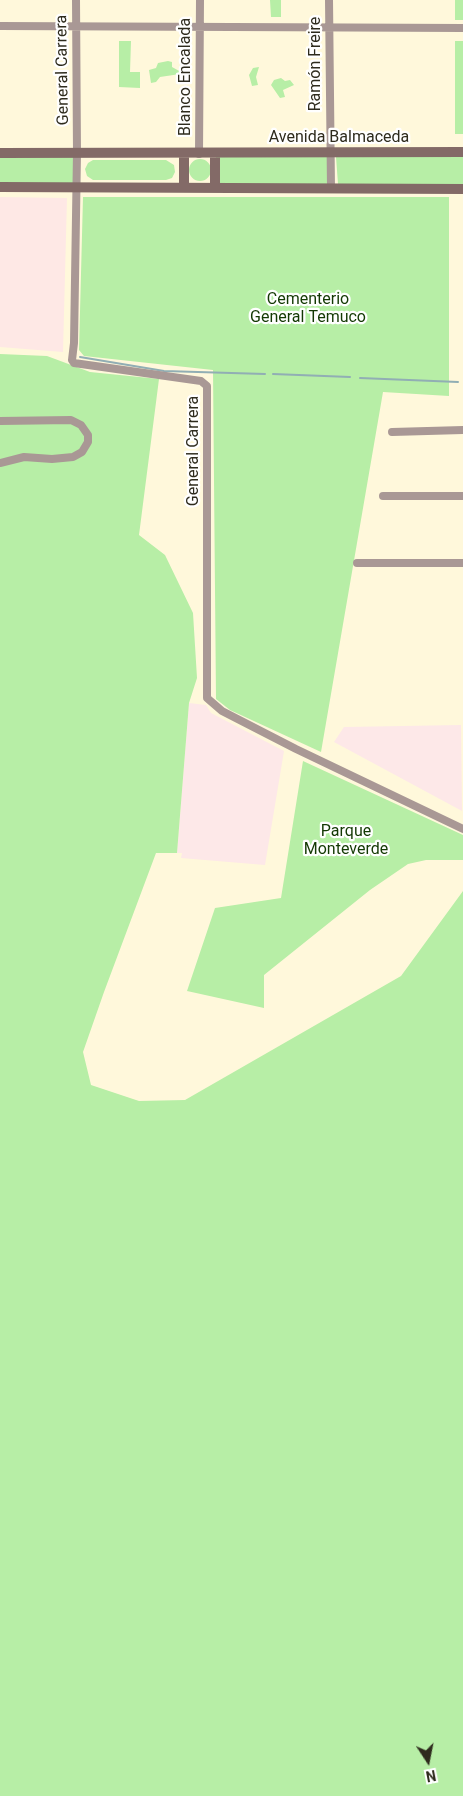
<!DOCTYPE html>
<meta charset="utf-8">
<style>
body{margin:0}
#map{position:relative;width:463px;height:1796px;overflow:hidden;background:#fff8db;font-family:Roboto,sans-serif}
canvas{display:block}
.north{position:absolute;left:403px;top:1736px;width:50px;height:50px;-webkit-text-stroke:4px #fff;paint-order:stroke;rotate:169deg;font-size:14px;font-weight:700;line-height:20px;text-align:center;color:#2e2b1d}
.north::after{content:'';display:block;margin:auto;width:18px;height:22px;background:#2e2b1d;clip-path:polygon(50% 0,100% 100%,50% 72%,0 100%)}
</style>
<div id="map">
<canvas width="463" height="1796"></canvas>
<div class="north">N</div>
</div>
<script>
const g = document.querySelector('canvas').getContext('2d');
g.lineJoin = 'round';
function fill(path, color) { g.fillStyle = color; g.fill(path, 'evenodd'); }
const poly = rows => new Path2D(rows.map(r => 'M' + r).join(''));
function strokePath(path, color, width, dash) { g.strokeStyle = color; g.lineWidth = width; g.lineCap = dash ? 'butt' : 'round'; g.setLineDash(dash || []); g.stroke(path); }
function label(font, color, halo, rows, align = 'center') {
  g.font = font + ' Roboto,sans-serif'; g.lineWidth = 4.5; g.setLineDash([]); g.textBaseline = 'middle'; g.strokeStyle = halo; g.fillStyle = color; for (const [text, x, y, turn = 0] of rows) {
    g.save(); g.translate(x, y); g.rotate((+turn || 0) * Math.PI / 180); g.textAlign = isNaN(turn) ? turn : align; if (halo) g.strokeText(text, 0, 0); g.fillText(text, 0, 0); g.restore();
  }
}
fill(poly([
 [189,703,206,705,211,713,284,751,265,865,181,858,182,853,177,853],
 [461,725,462,811,334,742,344,727]
]), '#fde8e8');
fill(poly([
 [0,197,67,198,63,352,0,347]
]), '#fee8e5');
fill(poly([
 [270,0,281,0,281,17,271,17],
 [455,0,463,0,463,20,455,20],
 [119,41,131,41,130,72,140,72,140,88,119,87],
 [455,41,463,41,463,134,455,134],
 [168,61,172,62,172,67,181,72,180,74,160,77,156,82,151,83,149,70,156,68,158,63],
 [259,67,256,77,258,85,252,86,249,75,253,68],
 [281,78,285,81,290,80,294,85,283,90,285,97,280,98,271,85,274,80],
 [327,154,328,187,216,185,216,155],
 [463,155,463,186,338,184,336,157],
 [0,156,73,157,73,183,0,183],
 '189 170a11 11 0 1 1 22 0a11 11 0 1 1-22 0Z',
 [93,160,166,160,174,165,175,172,172,178,166,180,93,180,87,176,85,169,88,163],
 [83,197,449,197,449,396,383,392,321,752,230,710,216,699,213,370,84,356,79,350],
 [0,354,47,356,90,372,159,379,139,535,165,555,193,613,197,678,189,703,177,853,156,853,104,992,83,1052,91,1085,139,1101,185,1100,401,976,463,891,463,1796,0,1796],
 [303,761,463,835,463,860,426,860,408,864,370,890,264,975,264,1008,187,991,215,908,281,898]
]), '#b7eea6');
strokePath(poly([
 [80,357,164,371,265,374],
 [273,374,350,377],
 [360,378,458,382]
]), '#91aeb4', 2);
strokePath(poly([
 [76,0,77,153,74,343,72,360,74,363,201,381,207,386,207,698,222,711,296,749,463,829],
 [329,0,331,188],
 [0,26,463,28],
 [199,154,200,0],
 [0,421,71,420,81,425,88,435,88,442,82,452,73,457,52,459,24,457,0,463],
 [392,432,463,430],
 [383,496,463,496],
 [357,563,463,563]
]), '#a99895', 8);
strokePath(poly([
 [0,153,463,152],
 [215,154,215,188],
 [0,187,463,189],
 [184,188,184,154]
]), '#836a67', 10);
label('16px', '#2e2b1d', '#fff', [
 ["Ramón Freire",316,64,-90],
 ["General Carrera",63,70,-91],
 ["Blanco Encalada",186,77,-90],
 ["Avenida Balmaceda",339,138],
 ["General Carrera",194,451,-90]
]);
label('16px', '#133903', '#fff', [
 ["Cementerio",308,300],
 ["General Temuco",308,318],
 ["Parque",346,832],
 ["Monteverde",346,850]
]);
</script>
